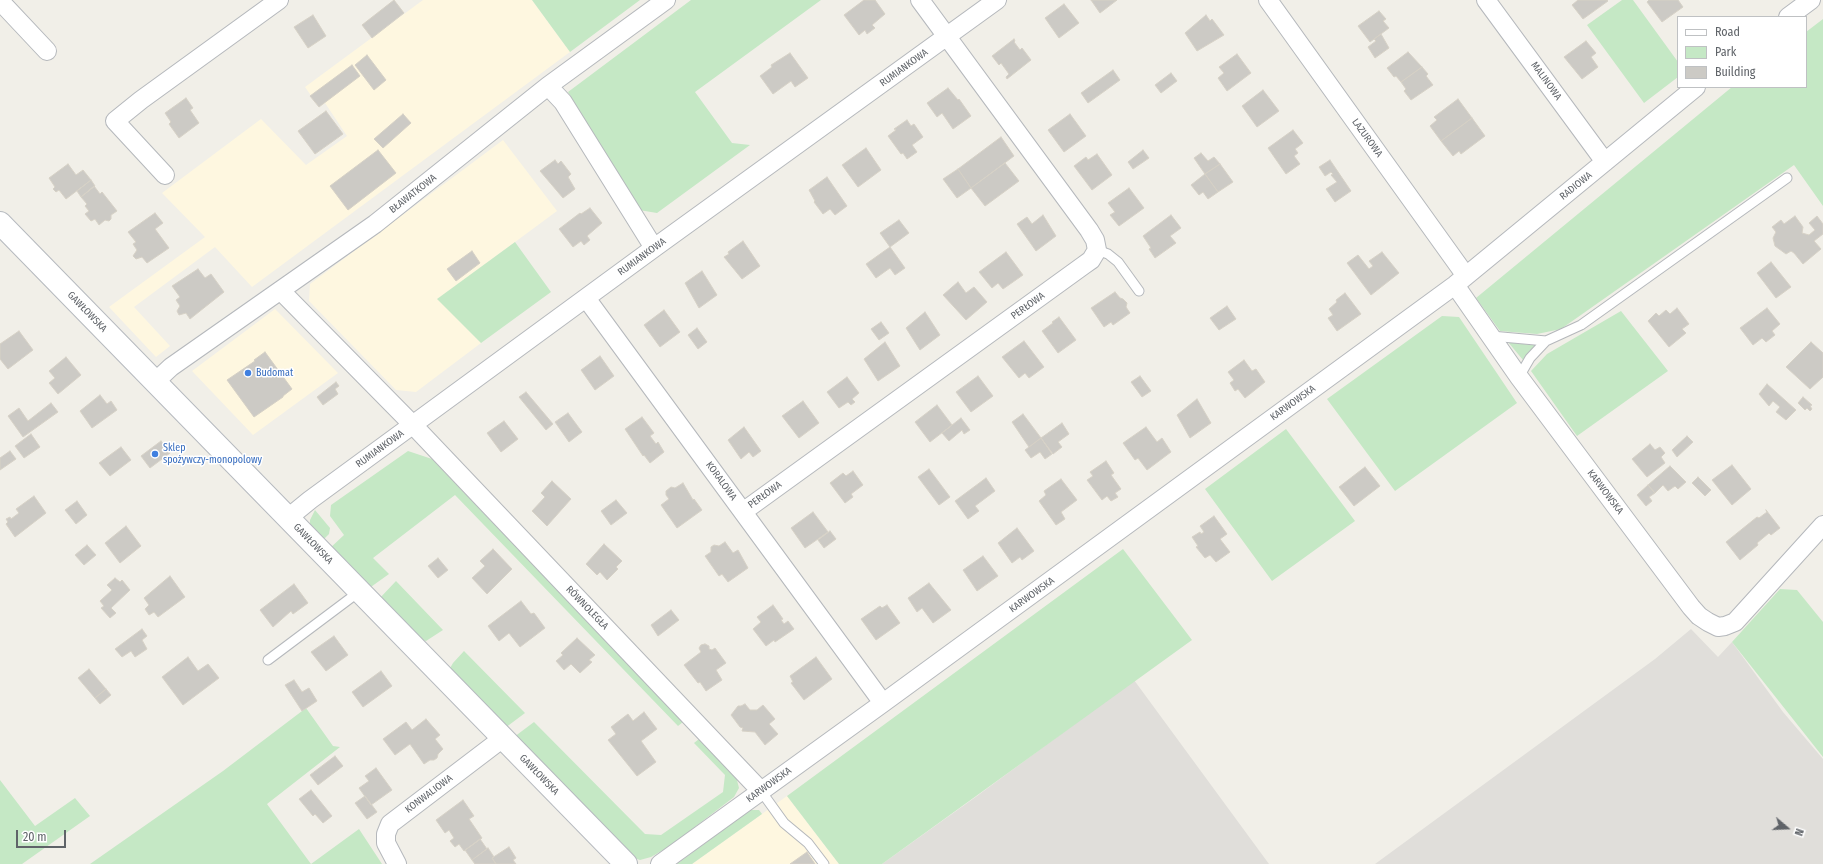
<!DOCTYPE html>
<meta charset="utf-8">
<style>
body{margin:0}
#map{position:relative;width:1823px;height:864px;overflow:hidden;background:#f1efe8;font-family:"Fira Sans Condensed",sans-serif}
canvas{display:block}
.legend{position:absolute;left:1677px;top:16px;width:130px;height:72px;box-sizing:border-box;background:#fff;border:1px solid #bfc1c3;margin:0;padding:5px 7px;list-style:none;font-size:12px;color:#5f6368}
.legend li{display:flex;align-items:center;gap:8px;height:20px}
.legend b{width:20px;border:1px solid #bfc1c3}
.north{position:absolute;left:1767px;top:808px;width:40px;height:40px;-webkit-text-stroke:3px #fff;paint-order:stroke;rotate:109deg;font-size:11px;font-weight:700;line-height:16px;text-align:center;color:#5f6368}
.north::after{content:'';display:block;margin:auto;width:14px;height:18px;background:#5f6368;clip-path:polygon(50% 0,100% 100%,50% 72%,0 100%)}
.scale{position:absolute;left:16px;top:830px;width:50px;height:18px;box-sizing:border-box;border:2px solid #5f6368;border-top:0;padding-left:5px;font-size:12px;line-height:14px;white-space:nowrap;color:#5f6368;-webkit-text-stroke:3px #fff;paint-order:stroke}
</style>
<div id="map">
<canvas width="1823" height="864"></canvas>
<ul class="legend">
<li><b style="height:5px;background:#fff"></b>Road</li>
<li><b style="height:11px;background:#c5e8c5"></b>Park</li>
<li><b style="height:11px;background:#cccac5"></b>Building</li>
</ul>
<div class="north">N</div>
<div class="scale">20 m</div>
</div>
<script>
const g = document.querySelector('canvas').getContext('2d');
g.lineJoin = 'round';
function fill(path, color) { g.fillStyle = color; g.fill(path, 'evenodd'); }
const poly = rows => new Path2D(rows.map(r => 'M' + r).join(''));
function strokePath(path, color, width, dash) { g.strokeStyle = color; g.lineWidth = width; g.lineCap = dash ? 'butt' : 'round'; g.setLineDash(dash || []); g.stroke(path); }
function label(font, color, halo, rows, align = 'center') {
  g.font = font + ' "Fira Sans Condensed",sans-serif'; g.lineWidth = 3; g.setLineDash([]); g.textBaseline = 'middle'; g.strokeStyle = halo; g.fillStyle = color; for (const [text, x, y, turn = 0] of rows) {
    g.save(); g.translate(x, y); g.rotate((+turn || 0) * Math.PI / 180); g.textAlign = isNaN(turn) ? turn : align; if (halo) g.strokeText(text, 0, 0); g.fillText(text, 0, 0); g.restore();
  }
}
fill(poly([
 [423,0,532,0,570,52,252,287,215,247,134,307,170,346,156,357,109,307,205,237,162,193,261,119,306,165,347,136,325,103,319,107,305,87],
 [503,140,557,211,438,299,481,343,416,392,396,390,309,301,310,284],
 [275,309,338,373,253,435,192,371],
 [787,796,839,864,692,864]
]), '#fef7e0');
fill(poly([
 [1691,629,1718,657,1732,642,1783,712,1823,759,1823,864,1375,864,1655,659],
 [1134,680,1269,864,882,864,977,796]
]), '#e0deda');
fill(poly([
 [532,0,640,0,570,52],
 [691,0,821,0,695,92,732,143,750,145,657,213,639,210,568,92],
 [1622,0,1633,0,1678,62,1678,77,1644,103,1587,25],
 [1823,19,1823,206,1794,165,1561,329,1537,334,1500,331,1476,298,1732,87,1806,87,1806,32],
 [515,242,551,292,481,343,437,299],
 [1621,311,1668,371,1577,436,1531,371,1547,354],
 [1442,316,1459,317,1517,403,1395,491,1327,399],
 [1508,342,1523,344,1536,345,1523,360],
 [1286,429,1355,521,1272,581,1205,489],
 [408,451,432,459,683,722,678,726,455,495,373,558,389,574,368,589,328,550,344,535,330,516,331,505],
 [315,510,330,528,329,534,321,542,310,526,310,520],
 [1123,549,1192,640,882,864,839,864,787,796],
 [396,581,443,630,426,641,414,638,379,599],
 [1780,589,1797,590,1823,622,1823,757,1732,642],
 [464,651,525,713,505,728,449,670,453,663],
 [306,708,333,746,340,747,267,804,311,864,359,829,382,864,90,864,223,771],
 [534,722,645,834,661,835,723,792,725,775,694,743,699,739,736,776,739,788,734,797,670,846,651,857,640,860,634,858,514,737],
 [0,780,35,826,75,798,90,816,22,864,0,864],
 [750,810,759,810,762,814,692,864,677,864]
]), '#c5e8c5');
const building = poly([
 [394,0,404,13,372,38,362,25,394,0],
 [864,0,875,0,885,14,872,25,875,28,867,34,865,30,859,35,844,15,864,0],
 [1091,0,1117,0,1100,13,1091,0],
 [1578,0,1607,0,1608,1,1583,19,1572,5,1578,0],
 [1649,0,1678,0,1683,7,1662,22,1647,2,1649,0],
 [1064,4,1079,23,1059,38,1045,18,1064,4],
 [1379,11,1386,19,1383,21,1389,28,1370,42,1358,26,1379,11],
 [313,15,326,36,308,48,294,27,313,15],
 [1206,15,1210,21,1212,19,1224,35,1197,51,1185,33,1206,15],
 [1381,34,1389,48,1375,58,1368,47,1376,41,1374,39,1381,34],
 [1014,39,1015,41,1014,42,1020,50,1022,48,1031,60,1007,79,1006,77,1009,74,1001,63,999,65,992,56,1014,39],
 [1586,41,1596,53,1591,57,1598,67,1582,79,1564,57,1586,41],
 [1408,52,1422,67,1401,82,1396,76,1394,77,1387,68,1408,52],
 [790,53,808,78,795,87,791,81,773,94,760,76,772,67,771,65,790,53],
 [1237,54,1251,73,1227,91,1218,78,1224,73,1219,67,1237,54],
 [367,55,386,80,374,90,355,65,367,55],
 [352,65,360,76,319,107,310,96,352,65],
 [1422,67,1428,74,1426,76,1433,85,1411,100,1404,91,1406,89,1401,82,1422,67],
 [1113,70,1120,80,1088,103,1081,93,1113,70],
 [1171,73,1177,81,1161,93,1155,85,1171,73],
 [948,88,958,100,959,99,971,116,953,129,942,113,937,117,927,103,948,88],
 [1263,90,1279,111,1257,127,1242,106,1263,90],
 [186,98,193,108,190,110,199,123,179,138,169,124,171,122,165,113,186,98],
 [1458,99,1472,118,1441,141,1430,126,1437,120,1434,117,1458,99],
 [326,111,343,134,315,154,298,131,326,111],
 [403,114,411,123,383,148,374,139,403,114],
 [1070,114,1086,136,1064,152,1048,130,1070,114],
 [1472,118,1485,136,1461,154,1459,151,1453,156,1441,141,1472,118],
 [907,120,911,126,914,124,923,137,912,145,917,152,907,159,903,153,901,154,888,136,896,130,894,129,907,120],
 [1293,130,1303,143,1295,149,1298,153,1294,156,1300,164,1286,174,1268,148,1293,130],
 [1001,137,1014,156,971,188,958,169,1001,137],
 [866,148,881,170,858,187,842,165,866,148],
 [378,150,396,173,348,210,330,186,378,150],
 [1143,150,1149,158,1133,169,1128,162,1143,150],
 [1201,153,1208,161,1214,157,1220,164,1205,174,1194,158,1201,153],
 [1097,154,1112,175,1092,190,1074,166,1086,157,1088,160,1097,154],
 [555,160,558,164,561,161,571,174,568,177,575,189,563,198,540,171,555,160],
 [1330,160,1351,191,1335,202,1326,189,1337,182,1331,175,1333,174,1331,172,1325,176,1319,167,1330,160],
 [1005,163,1019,181,985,206,971,188,1005,163],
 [68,164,76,175,83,170,91,180,66,199,59,190,56,192,53,189,55,187,49,178,68,164],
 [1220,164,1233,182,1218,192,1205,174,1220,164],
 [958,169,971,188,957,198,943,179,958,169],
 [1205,174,1218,192,1208,199,1203,192,1199,195,1191,185,1205,174],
 [827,177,847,206,835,215,830,209,823,214,814,202,815,201,809,190,827,177],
 [91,180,95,186,81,197,77,191,91,180],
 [94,186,100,194,102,192,117,211,111,215,111,219,109,221,105,220,99,225,95,219,91,221,85,214,89,211,85,206,87,204,81,197,94,186],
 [1129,188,1144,208,1119,226,1110,215,1115,212,1108,203,1129,188],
 [590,208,602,223,587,236,590,240,584,245,581,241,573,247,559,229,580,213,581,214,590,208],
 [155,213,163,223,155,229,169,248,147,263,142,257,136,259,133,256,137,250,133,244,136,242,128,232,155,213],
 [1043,215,1056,236,1036,251,1017,224,1027,217,1032,224,1043,215],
 [1171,215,1181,228,1170,236,1176,243,1155,258,1149,249,1151,248,1143,236,1171,215],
 [1795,216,1803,227,1802,233,1809,235,1815,230,1809,223,1817,216,1823,224,1823,234,1814,241,1821,249,1803,264,1794,253,1791,251,1786,254,1775,246,1773,238,1776,232,1772,227,1781,220,1784,224,1795,216],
 [899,220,909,233,890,247,880,233,899,220],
 [743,241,760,266,742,279,724,257,729,254,728,252,743,241],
 [890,247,905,268,895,275,890,268,876,278,866,264,890,247],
 [472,251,480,263,456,281,447,269,472,251],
 [1006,252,1023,275,1003,289,998,283,992,288,979,272,1006,252],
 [1382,252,1399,273,1371,295,1347,263,1358,255,1369,269,1373,266,1369,261,1382,252],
 [1771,262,1791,287,1776,298,1757,273,1771,262],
 [198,269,205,278,211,274,224,292,190,319,186,313,179,315,177,311,180,306,176,300,180,297,172,286,198,269],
 [702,271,717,295,699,308,685,283,702,271],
 [958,282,966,293,974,287,987,302,966,320,943,295,958,282],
 [1115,292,1120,298,1123,299,1127,303,1126,307,1130,313,1113,325,1111,322,1104,327,1091,308,1115,292],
 [1345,293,1361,314,1337,331,1328,318,1333,315,1329,309,1337,302,1336,300,1345,293],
 [1227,306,1236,319,1219,330,1210,318,1227,306],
 [1677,308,1689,324,1682,329,1686,333,1669,347,1648,321,1656,313,1659,316,1666,310,1670,314,1677,308],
 [1767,308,1780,324,1772,331,1775,335,1766,342,1762,338,1753,345,1740,328,1767,308],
 [664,310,680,332,660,347,644,325,664,310],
 [925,312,940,335,920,350,906,328,925,312],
 [1059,317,1076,340,1058,353,1042,331,1053,323,1052,322,1059,317],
 [881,322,889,333,879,340,871,329,881,322],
 [697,328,707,342,698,349,688,335,697,328],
 [19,331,33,350,8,369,0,359,0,344,19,331],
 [1024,341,1044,367,1029,378,1025,373,1019,378,1002,357,1024,341],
 [885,342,900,366,878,381,864,359,885,342],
 [1811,342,1823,353,1823,377,1810,389,1786,367,1811,342],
 [265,352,292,389,283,396,283,397,254,417,227,380,255,361,254,360,265,352],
 [600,356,614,376,595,390,581,370,600,356],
 [66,357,81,375,58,394,49,383,55,378,49,371,66,357],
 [1244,360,1252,371,1256,369,1265,382,1245,398,1238,389,1235,391,1230,383,1234,380,1228,372,1244,360],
 [978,376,993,396,971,412,956,392,978,376],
 [1140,376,1151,391,1142,397,1131,382,1140,376],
 [847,377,859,393,852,399,855,402,851,405,848,402,839,408,827,392,847,377],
 [336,382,339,386,335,389,338,394,323,405,317,397,336,382],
 [1767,384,1796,410,1786,420,1776,412,1780,407,1773,401,1769,406,1759,394,1767,384],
 [526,392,553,424,546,430,519,397,526,392],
 [100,395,107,404,111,401,117,410,92,428,80,411,100,395],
 [1803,397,1812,405,1810,406,1812,409,1810,411,1807,408,1805,410,1798,403,1803,397],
 [1197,399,1211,423,1190,438,1177,415,1197,399],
 [803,401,819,423,799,438,782,416,803,401],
 [51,403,58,412,23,437,8,416,19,408,28,421,51,403],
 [937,405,952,425,930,442,915,422,937,405],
 [568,413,582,432,569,442,555,422,568,413],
 [1023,414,1041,438,1029,447,1012,422,1023,414],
 [642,417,654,433,650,436,656,444,658,442,664,452,650,463,644,455,643,456,625,429,642,417],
 [961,418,970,430,964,434,962,430,949,441,942,433,961,418],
 [504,421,518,439,501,452,487,433,504,421],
 [1062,423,1069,434,1058,442,1062,447,1053,454,1041,438,1062,423],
 [744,427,761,451,753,457,749,452,741,459,728,440,744,427],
 [1146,427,1157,442,1162,438,1171,452,1147,470,1138,458,1135,460,1123,443,1146,427],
 [31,434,40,447,24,458,15,446,31,434],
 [1687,436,1693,442,1677,457,1672,450,1687,436],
 [1041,438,1052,454,1045,459,1040,452,1031,458,1025,450,1041,438],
 [161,441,170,453,150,468,141,456,161,441],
 [1650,444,1655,450,1660,447,1665,453,1661,457,1665,463,1647,477,1632,459,1650,444],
 [121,447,131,460,110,476,99,463,121,447],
 [10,451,16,459,0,470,0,458,10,451],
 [1106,461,1114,473,1111,475,1121,489,1115,493,1118,497,1111,501,1107,496,1102,500,1087,480,1093,476,1090,472,1106,461],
 [1732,465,1751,489,1732,505,1712,480,1732,465],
 [1670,466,1686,482,1678,489,1675,486,1668,491,1663,485,1655,493,1648,485,1670,466],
 [1365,467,1380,486,1354,506,1339,487,1365,467],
 [929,469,950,497,939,505,918,477,929,469],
 [853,471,863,485,851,494,853,497,845,503,830,483,843,473,846,476,853,471],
 [1698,477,1711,490,1705,496,1692,483,1698,477],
 [986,478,995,491,975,506,979,511,968,519,955,501,986,478],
 [1061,479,1077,500,1061,512,1065,519,1056,525,1039,501,1046,495,1044,491,1061,479],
 [552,481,571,499,547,526,532,511,545,497,541,493,552,481],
 [683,483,693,500,694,499,702,510,677,528,661,505,669,499,666,495,666,491,671,487,675,488,683,483],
 [1648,485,1655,493,1649,497,1652,501,1646,506,1637,495,1648,485],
 [34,496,46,513,15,537,6,524,8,522,6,519,10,517,11,519,19,513,16,509,34,496],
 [616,500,627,513,611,525,601,511,616,500],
 [77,501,87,515,76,524,65,510,77,501],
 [1766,510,1780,528,1771,535,1769,533,1757,543,1758,545,1740,560,1726,542,1757,517,1759,518,1767,512,1766,510],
 [813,512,828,532,805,548,791,528,813,512],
 [1214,516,1227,534,1220,539,1230,552,1216,562,1210,555,1205,558,1196,547,1198,546,1192,537,1200,532,1201,534,1204,532,1200,526,1214,516],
 [126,526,141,546,120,563,105,543,126,526],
 [1017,528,1034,551,1022,560,1020,557,1012,563,998,543,1017,528],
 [830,531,836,539,824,548,818,540,830,531],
 [725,542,733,553,738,550,748,568,728,582,722,574,719,576,705,556,711,552,711,547,714,545,719,546,725,542],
 [604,544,622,561,616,567,618,569,607,580,600,572,597,575,586,564,604,544],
 [87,545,96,555,84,565,75,555,87,545],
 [493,549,512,569,487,594,472,578,485,566,480,561,493,549],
 [983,556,998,576,977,591,963,570,983,556],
 [438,558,448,570,438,578,428,566,438,558],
 [170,576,185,597,158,617,154,612,149,615,145,609,149,605,144,598,170,576],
 [115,578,120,582,122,580,130,590,111,608,116,613,110,618,101,608,104,606,100,601,112,590,107,585,115,578],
 [929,583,951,610,933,623,922,608,917,612,908,598,929,583],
 [294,584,308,603,293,614,291,611,273,627,260,610,294,584],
 [521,601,531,614,534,613,545,628,520,647,509,633,499,641,488,626,521,601],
 [773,605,783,619,781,620,784,624,788,621,794,629,775,642,774,640,766,646,753,629,761,622,757,617,773,605],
 [887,605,900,623,876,640,861,619,880,606,882,608,887,605],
 [671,610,679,620,658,636,651,625,671,610],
 [142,629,147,636,142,640,147,649,135,657,131,651,122,657,115,649,142,629],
 [334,636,348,655,326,671,311,652,334,636],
 [577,638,595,655,589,660,592,662,580,673,571,664,564,670,556,661,563,655,561,653,577,638],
 [705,644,709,646,709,649,712,650,715,648,726,663,716,670,722,680,706,691,700,682,698,683,684,665,701,652,699,648,701,645,705,644],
 [188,657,198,671,208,664,219,678,183,705,162,677,188,657],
 [816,657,832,679,804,700,791,683,793,682,790,676,816,657],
 [89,669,106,689,95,698,78,678,89,669],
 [381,671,392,686,363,707,352,692,381,671],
 [294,680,302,692,309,688,317,701,302,711,285,685,294,680],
 [106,689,111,695,100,704,95,698,106,689],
 [745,704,750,710,757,710,763,705,775,719,769,724,778,734,765,745,755,732,742,731,743,728,740,727,731,715,738,706,741,706,745,704],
 [644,712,657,729,641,741,656,762,637,776,608,740,616,734,611,727,628,714,633,721,644,712],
 [426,719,440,735,435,739,443,749,438,754,437,758,434,760,430,760,424,764,410,744,395,755,383,739,406,722,412,730,426,719],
 [335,756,343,766,318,785,310,775,335,756],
 [376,768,392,790,371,805,359,788,369,781,365,776,376,768],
 [311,790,332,816,323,823,315,814,313,816,299,799,311,790],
 [365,796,377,812,367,819,355,803,365,796],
 [463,800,474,816,469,819,482,838,464,851,459,844,455,847,450,841,454,838,449,830,445,833,436,820,463,800],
 [480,839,487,849,472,860,465,850,480,839],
 [509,847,516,858,513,860,516,864,496,864,492,858,509,847],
 [488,848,494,857,492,858,496,864,475,864,472,860,488,848],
 [807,852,815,864,790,864,807,852]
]);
fill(building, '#cccac5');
strokePath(building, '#d6d1c6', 1);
const lane = poly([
 [1097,250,1108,254,1118,262,1139,291],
 [1491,336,1546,341,1581,325,1787,178],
 [1519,377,1530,358,1546,341],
 [268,660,360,591],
 [761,791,784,823,808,843,824,864]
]);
const street = poly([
 [1268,0,1466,276],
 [1486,0,1605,162],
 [0,1,47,51],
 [1788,17,1811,0],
 [548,86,563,102,654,248],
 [165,175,115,121,141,100,279,0],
 [1455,285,1519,377,1691,607,1699,616,1708,622,1718,627,1725,626,1735,622,1823,525],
 [281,291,413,425,761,791],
 [586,298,883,703],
 [155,382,171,367,375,224,548,86,666,0],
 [744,511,1084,265,1091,260,1097,250,1095,240,1089,230,920,0],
 [288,518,310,500,654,248,997,0],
 [397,864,386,843,386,834,390,824,503,738],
 [660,864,883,703,1455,285,1696,87]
]);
const secondary = poly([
 [0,223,626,864]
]);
strokePath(lane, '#b5b8bc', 11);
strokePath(street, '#b5b8bc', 20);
strokePath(secondary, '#b6babf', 24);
strokePath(lane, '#fff', 9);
strokePath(street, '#fff', 18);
strokePath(secondary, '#fff', 22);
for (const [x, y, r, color] of [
 [248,373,4,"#3f7fe0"],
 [155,454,4,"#3f7fe0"]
]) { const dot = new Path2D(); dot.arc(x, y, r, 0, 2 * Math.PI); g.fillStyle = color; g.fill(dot); strokePath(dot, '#fff', 1.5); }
label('10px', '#5f6368', '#fff', [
 ["RUMIANKOWA",904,68,-36],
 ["MALINOWA",1546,81,54],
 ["LAZUROWA",1367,138,54],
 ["RADIOWA",1576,186,-39],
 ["BŁAWATKOWA",413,194,-38],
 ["RUMIANKOWA",642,257,-36],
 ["PERŁOWA",1028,306,-36],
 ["GAWŁOWSKA",87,312,46],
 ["KARWOWSKA",1293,403,-36],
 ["RUMIANKOWA",380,449,-36],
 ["KORALOWA",721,481,54],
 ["KARWOWSKA",1605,492,53],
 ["PERŁOWA",765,495,-36],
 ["GAWŁOWSKA",313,544,46],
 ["KARWOWSKA",1032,595,-36],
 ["RÓWNOLEGŁA",587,608,46],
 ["GAWŁOWSKA",539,775,46],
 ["KARWOWSKA",769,785,-36],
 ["KONWALIOWA",429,794,-37]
]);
label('10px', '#366cbe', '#fff', [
 ["Budomat",256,373],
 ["Sklep",163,448],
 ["spożywczy-monopolowy",163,460]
], 'left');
</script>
